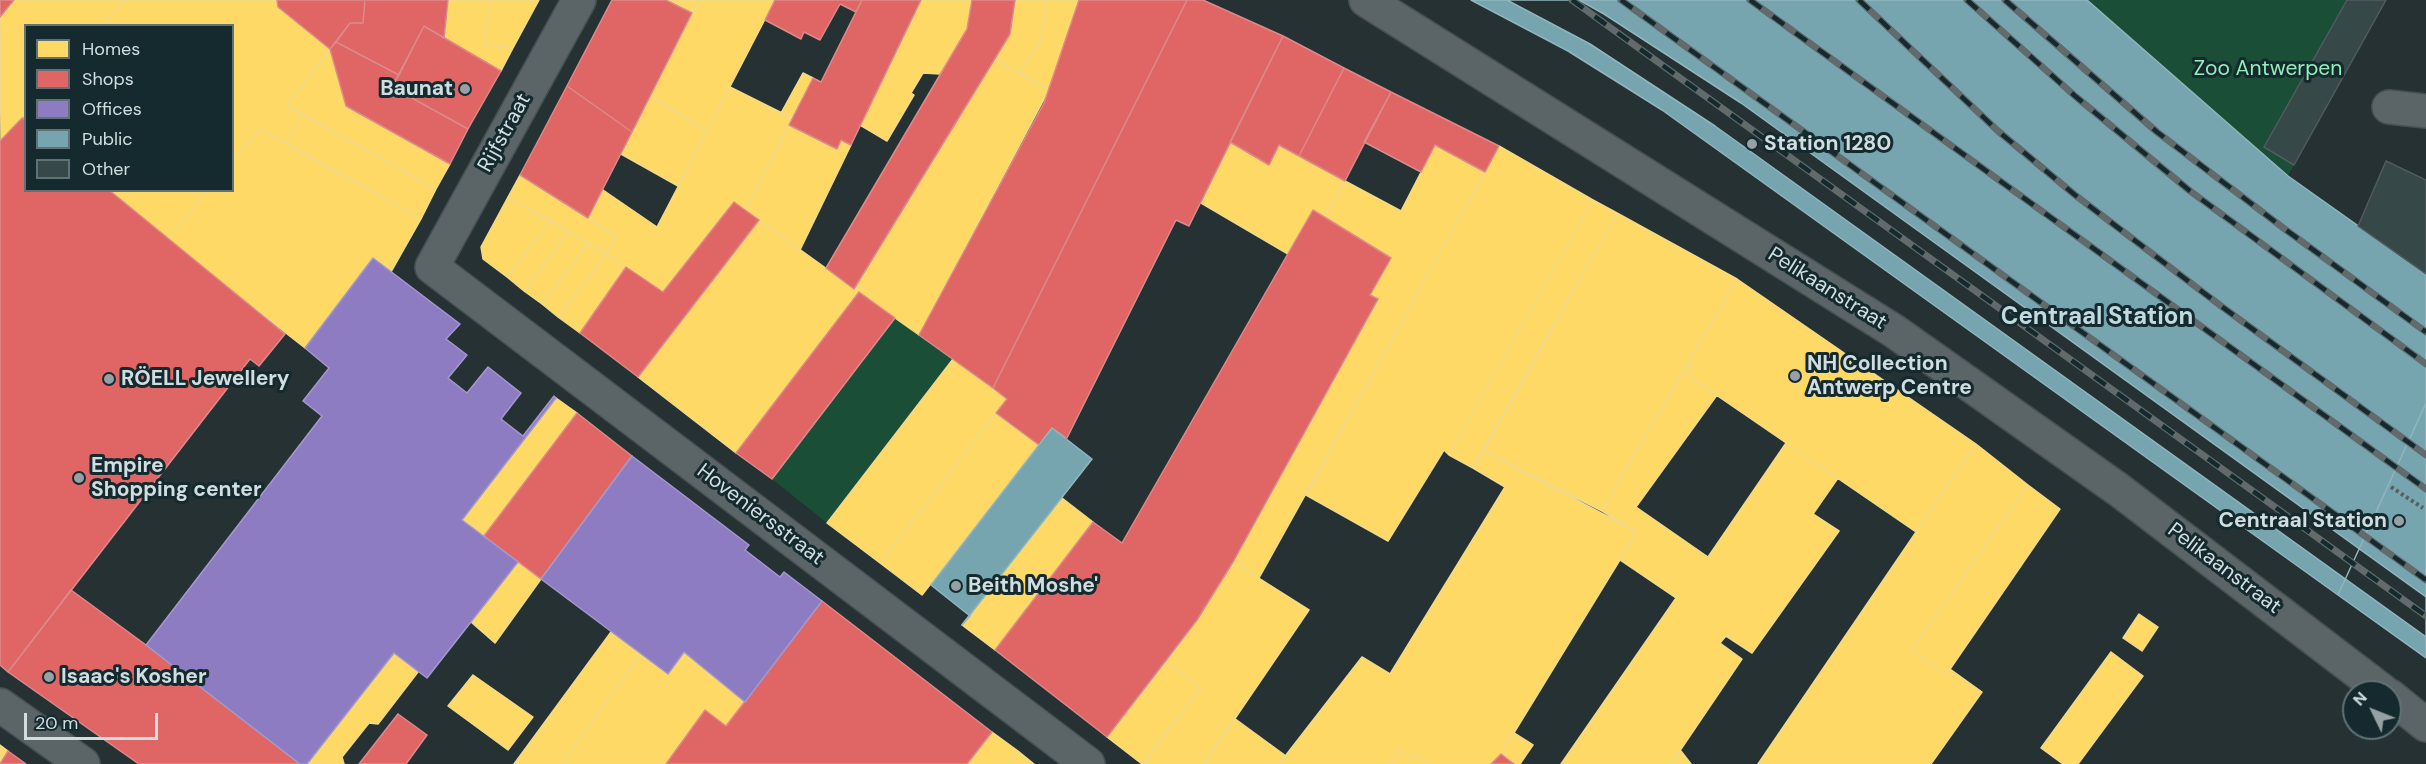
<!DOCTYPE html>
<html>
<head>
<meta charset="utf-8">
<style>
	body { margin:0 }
	#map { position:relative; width:2426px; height:764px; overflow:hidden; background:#253133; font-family:"DM Sans",sans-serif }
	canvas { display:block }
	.legend { position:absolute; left:24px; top:24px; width:210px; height:168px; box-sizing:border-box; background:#152a2e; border:2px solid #607276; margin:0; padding:8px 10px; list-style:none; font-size:18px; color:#d1dee1 }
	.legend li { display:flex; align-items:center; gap:12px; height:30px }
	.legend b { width:30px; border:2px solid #607276 }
	.north { position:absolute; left:2342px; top:680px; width:60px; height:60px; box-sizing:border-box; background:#152a2e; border:2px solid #607276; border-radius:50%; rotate:313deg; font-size:16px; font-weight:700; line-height:24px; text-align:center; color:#d1dee1 }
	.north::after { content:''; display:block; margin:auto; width:21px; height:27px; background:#95a1a4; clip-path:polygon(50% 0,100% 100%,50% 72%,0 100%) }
	.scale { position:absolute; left:24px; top:713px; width:134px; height:27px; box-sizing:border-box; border:3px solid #d1dee1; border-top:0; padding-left:8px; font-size:18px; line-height:21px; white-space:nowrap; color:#d1dee1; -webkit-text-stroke:4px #152a2e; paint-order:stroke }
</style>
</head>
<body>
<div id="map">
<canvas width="2426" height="764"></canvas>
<ul class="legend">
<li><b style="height:16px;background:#ffd966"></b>Homes</li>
<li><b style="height:16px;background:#e06666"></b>Shops</li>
<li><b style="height:16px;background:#8e7cc3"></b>Offices</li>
<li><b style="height:16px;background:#76a5af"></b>Public</li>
<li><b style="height:16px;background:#364848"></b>Other</li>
</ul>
<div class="north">N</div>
<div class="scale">20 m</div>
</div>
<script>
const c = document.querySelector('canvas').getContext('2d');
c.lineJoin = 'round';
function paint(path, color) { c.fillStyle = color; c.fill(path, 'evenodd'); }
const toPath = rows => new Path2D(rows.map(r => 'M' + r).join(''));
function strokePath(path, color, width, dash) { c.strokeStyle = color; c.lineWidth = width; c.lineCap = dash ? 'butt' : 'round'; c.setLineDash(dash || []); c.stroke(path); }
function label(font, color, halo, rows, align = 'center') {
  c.font = font + ' "DM Sans",sans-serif'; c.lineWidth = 6; c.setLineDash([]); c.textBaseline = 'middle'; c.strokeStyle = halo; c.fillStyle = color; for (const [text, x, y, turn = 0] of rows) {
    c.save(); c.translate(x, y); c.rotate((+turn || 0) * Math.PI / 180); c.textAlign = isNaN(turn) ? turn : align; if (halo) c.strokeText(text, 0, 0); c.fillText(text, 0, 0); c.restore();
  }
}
paint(toPath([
	[2087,0,2386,0,2288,176],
	[895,318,953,359,827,523,772,479]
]), '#1b4e36');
const homes = toPath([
	[14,0,125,0,103,26,26,26,26,114,1,142,0,17,14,0],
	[125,0,277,0,278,7,330,49,287,106,302,114,286,143,260,129,232,162,232,26,103,26,125,0],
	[448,0,490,0,485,44,513,48,501,71,444,38,448,0],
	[490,0,539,0,513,48,485,44,490,0],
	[666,0,699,0,692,13,666,0],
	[699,0,775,0,707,131,650,96,699,0],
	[921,0,972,0,967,29,940,74,923,73,911,93,914,95,887,141,860,125,921,0],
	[1015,0,1048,0,1040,42,1019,73,994,59,1010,34,1015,0],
	[1048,0,1079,0,1049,90,1019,73,1040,42,1048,0],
	[330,49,346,106,450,164,436,189,287,106,330,49],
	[994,59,1049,90,919,335,854,289,994,59],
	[803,73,813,78,792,118,781,113,803,73],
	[730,87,792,118,745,210,734,202,663,292,606,253,617,237,588,218,603,190,657,227,730,87],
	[650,96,707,131,678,186,621,154,650,96],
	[302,114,436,189,421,219,286,143,302,114],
	[789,125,837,149,841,140,851,145,800,250,745,210,789,125],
	[260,129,421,219,391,272,373,258,305,348,167,240,208,190,232,190,232,162,260,129],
	[1230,142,1269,165,1279,145,1345,181,1324,217,1313,210,1288,254,1201,203,1230,142],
	[1435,145,1485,172,1259,578,1233,562,1378,299,1370,295,1391,258,1324,217,1345,181,1401,211,1435,145],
	[1499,146,1593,200,1449,455,1444,450,1388,541,1306,495,1499,146],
	[520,175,617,237,606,253,508,197,520,175],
	[109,190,208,190,167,240,109,190],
	[508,197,551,221,507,277,483,259,481,247,508,197],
	[1593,200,1617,213,1473,468,1449,455,1593,200],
	[1617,213,1737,279,1602,511,1484,451,1617,213],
	[759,220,859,292,736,453,638,377,759,220],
	[551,221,569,232,524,291,507,277,551,221],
	[569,232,589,243,542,304,524,291,569,232],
	[589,243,607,254,558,317,542,304,589,243],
	[607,254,626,267,580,333,558,317,607,254],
	[1737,279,1976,444,1916,532,1687,375,1692,367,1688,363,1737,279],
	[953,359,1007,399,880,563,827,523,953,359],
	[1688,363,1692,367,1687,375,1717,395,1636,507,1708,557,1786,443,1838,478,1813,514,1839,531,1752,653,1726,636,1720,643,1742,659,1671,764,1561,764,1676,598,1620,560,1637,532,1602,511,1688,363],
	[556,398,577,413,484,536,462,520,556,398],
	[996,413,1039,445,922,595,880,563,996,413],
	[1976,444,2028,485,1912,650,1946,675,1950,669,1982,692,1931,764,1758,764,1976,444],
	[1484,451,1637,532,1501,754,1491,764,1430,764,1416,753,1411,759,1400,750,1389,764,1279,764,1362,657,1390,674,1505,487,1473,468,1484,451],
	[2028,485,2060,509,1946,675,1912,650,2028,485],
	[1062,498,1093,522,995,650,962,625,1062,498],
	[518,562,541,579,495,643,471,622,518,562],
	[1233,562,1309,610,1204,764,1143,764,1201,688,1166,662,1197,620,1233,562],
	[2139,614,2158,627,2142,651,2123,638,2139,614],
	[611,632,641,654,562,764,514,764,611,632],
	[684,652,745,702,726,726,705,710,666,764,562,764,641,654,668,674,684,652],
	[2111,652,2143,676,2078,764,2063,764,2041,748,2111,652],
	[394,653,418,672,378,724,369,723,342,757,344,764,307,764,394,653],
	[1166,662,1201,688,1142,764,1107,737,1166,662],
	[473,675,533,717,508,750,448,706,473,675],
	[1234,718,1286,756,1279,764,1204,764,1234,718],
	[992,732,1018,751,1008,764,967,764,992,732],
	[1514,733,1533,745,1520,764,1514,764,1501,754,1514,733],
	[0,745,8,751,0,762,0,745],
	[1400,750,1411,759,1416,753,1430,764,1389,764,1400,750],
	[1018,751,1034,764,1008,764,1018,751],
	[1681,751,1691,764,1671,764,1681,751]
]);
paint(homes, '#ffd966');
strokePath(homes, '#f1da8b', 1.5);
const shops = toPath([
	[0,0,14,0,0,17,0,0],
	[277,0,365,0,363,23,350,23,330,49,278,7,277,0],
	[365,0,448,0,444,38,424,26,399,75,336,42,350,23,363,23,365,0],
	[612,0,666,0,692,13,632,132,567,86,612,0],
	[775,0,862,0,856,12,840,4,820,40,804,32,801,39,765,20,775,0],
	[862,0,921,0,851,145,841,140,837,149,789,125,813,78,821,82,862,0],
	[972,0,1015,0,1010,34,854,289,826,268,967,29,972,0],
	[1079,0,1187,0,993,388,919,335,1044,103,1079,0],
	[1187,0,1203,0,1283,36,1189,226,1176,220,1067,438,1052,428,1039,445,996,413,1007,399,993,388,1187,0],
	[424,26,501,71,468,129,392,87,424,26],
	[1283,36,1344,68,1299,156,1279,145,1269,165,1230,142,1283,36],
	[336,42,399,75,392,87,468,129,450,164,346,106,330,49,336,42],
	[1344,68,1391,92,1345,181,1299,156,1344,68],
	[567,86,632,132,588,218,520,175,567,86],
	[1391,92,1499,146,1485,172,1435,145,1421,172,1364,142,1391,92],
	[22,118,26,120,26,190,109,190,285,334,259,366,250,359,8,672,0,665,0,141,22,118],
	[734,202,759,220,638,377,580,333,626,267,663,292,734,202],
	[1313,210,1391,258,1370,295,1378,299,1233,562,1197,620,1107,737,995,650,1093,522,1122,543,1313,210],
	[859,292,895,318,772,479,736,453,859,292],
	[577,413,632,456,541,579,484,536,577,413],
	[71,590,146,645,300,764,139,764,8,672,71,590],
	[822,601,992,732,967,764,666,764,705,710,726,726,822,601],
	[398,714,427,735,406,764,359,764,398,714],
	[8,751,26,764,0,764,8,751],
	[1501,754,1514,764,1491,764,1501,754]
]);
paint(shops, '#e06666');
strokePath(shops, '#dc8a8b', 1.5);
const offices = toPath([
	[373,258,460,324,446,339,467,355,448,378,467,393,488,367,521,393,501,419,523,436,554,396,556,398,462,520,518,562,427,678,394,653,307,764,300,764,146,645,322,416,303,401,329,368,305,348,373,258],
	[632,456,749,545,745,550,780,577,784,572,822,601,745,702,684,652,668,674,541,579,632,456]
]);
paint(offices, '#8e7cc3');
strokePath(offices, '#a299cc', 1.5);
const public = toPath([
	[1471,0,2087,0,2288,176,2426,274,2426,403,2338,595,1662,110,1568,51,1471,0],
	[1507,0,1579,0,1604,14,1741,103,2426,597,2426,637,1715,126,1590,44,1507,0],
	[2426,403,2426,658,2338,595,2426,403],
	[1052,428,1092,459,962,625,970,616,931,585,1052,428]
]);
paint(public, '#76a5af');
strokePath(public, '#91b6be', 1.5);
const building = toPath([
	[2347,0,2386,0,2294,165,2264,147,2347,0],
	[2386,161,2426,180,2426,274,2358,226,2386,161]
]);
paint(building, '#364848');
strokePath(building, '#525b5c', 1.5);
const pedestrian = toPath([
	[579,0,432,267,1088,764],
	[2389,107,2426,111]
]);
const minor = toPath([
	[1366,0,1894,331,2119,490,2384,692],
	[2390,696,2426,725],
	[0,705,83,764]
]);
strokePath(pedestrian, '#454f51', 36);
strokePath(minor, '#454f51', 36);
strokePath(toPath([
	[2391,487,2423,508]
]), '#566061', 4, [3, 3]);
strokePath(pedestrian, '#5b6466', 33);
strokePath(minor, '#5b6466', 33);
const rail = toPath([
	[1572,0,2426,616],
	[1621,0,2426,580],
	[1750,0,2426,489],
	[1859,0,1998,131,2075,195,2221,306,2426,455],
	[1967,0,2075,96,2190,191,2426,364],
	[2005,0,2157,132,2286,230,2426,332]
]);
strokePath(rail, '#626a6b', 7);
strokePath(rail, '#152a2e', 4.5, [14]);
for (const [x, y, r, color] of [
	[465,89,6,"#95a1a4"],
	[1752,144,6,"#95a1a4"],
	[1795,376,6,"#95a1a4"],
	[109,379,6,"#95a1a4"],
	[79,478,6,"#95a1a4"],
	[2399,521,6,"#95a1a4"],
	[956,586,6,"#95a1a4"],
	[49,677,6,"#95a1a4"]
]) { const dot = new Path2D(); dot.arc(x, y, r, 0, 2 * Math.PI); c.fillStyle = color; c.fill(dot); strokePath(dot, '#152a2e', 2); }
label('21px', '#93eeba', '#152a2e', [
	["Zoo Antwerpen",2268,69]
]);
label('bold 21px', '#d1dee1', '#152a2e', [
	["Baunat",453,89,"right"],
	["Station 1280",1764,144],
	["NH Collection",1807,364],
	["Antwerp Centre",1807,388],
	["RÖELL Jewellery",121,379],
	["Empire",91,466],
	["Shopping center",91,490],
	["Centraal Station",2387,521,"right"],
	["Beith Moshe'",968,586],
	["Isaac's Kosher",61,677]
], 'left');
label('21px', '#d1dee1', '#152a2e', [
	["Rijfstraat",505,133,-61],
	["Pelikaanstraat",1827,289,32],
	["Hoveniersstraat",760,515,37],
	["Pelikaanstraat",2224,569,37]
]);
label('bold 24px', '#c0dadf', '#152a2e', [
	["Centraal Station",2097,318]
]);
</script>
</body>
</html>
